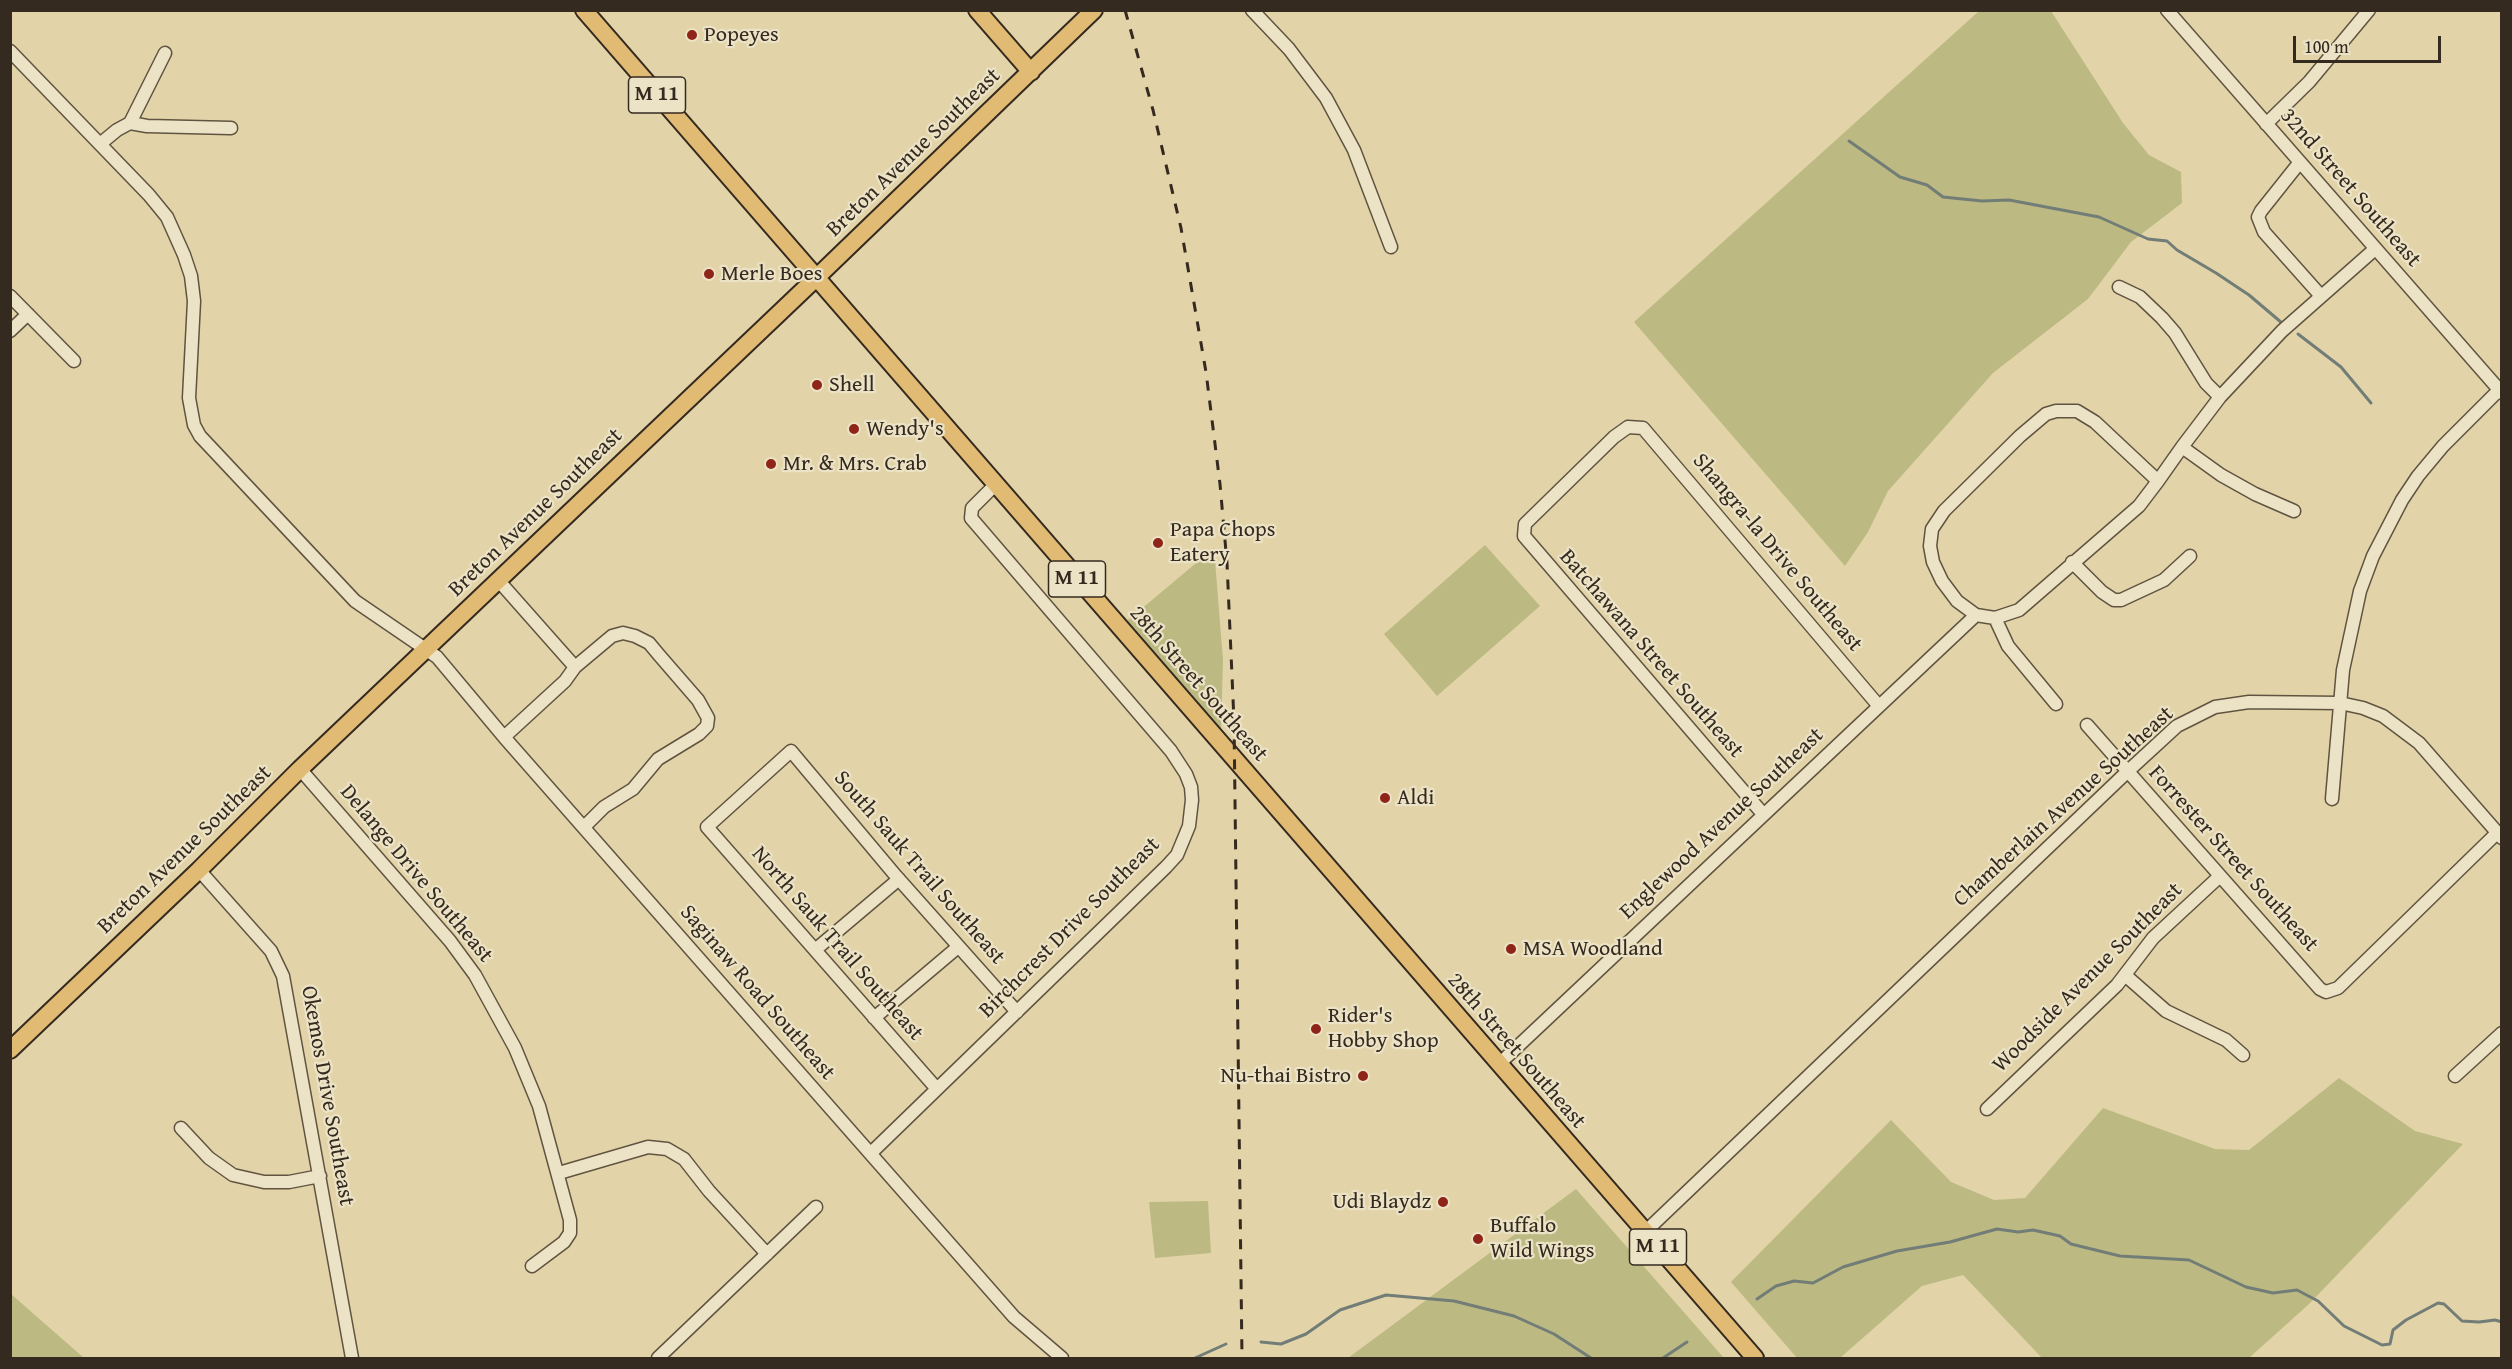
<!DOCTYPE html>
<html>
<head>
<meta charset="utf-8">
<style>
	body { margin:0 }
	#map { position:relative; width:2512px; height:1369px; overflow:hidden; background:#e2d4a8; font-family:"Gentium Book Plus",serif }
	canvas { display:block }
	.frame { position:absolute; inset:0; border:12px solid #352a1f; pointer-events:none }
	.scale { position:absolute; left:2293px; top:36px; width:148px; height:27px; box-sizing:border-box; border:3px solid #352a1f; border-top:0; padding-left:8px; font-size:18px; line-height:21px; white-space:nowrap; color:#352a1f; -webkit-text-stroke:4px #ece3c6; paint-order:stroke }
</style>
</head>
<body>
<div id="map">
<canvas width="2512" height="1369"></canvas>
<div class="frame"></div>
<div class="scale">100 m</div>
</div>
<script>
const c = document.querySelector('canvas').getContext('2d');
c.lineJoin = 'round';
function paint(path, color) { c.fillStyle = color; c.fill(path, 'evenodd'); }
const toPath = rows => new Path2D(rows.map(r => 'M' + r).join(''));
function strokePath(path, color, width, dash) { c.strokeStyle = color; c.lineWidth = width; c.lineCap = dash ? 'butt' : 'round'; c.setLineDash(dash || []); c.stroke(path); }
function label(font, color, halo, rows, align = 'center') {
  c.font = font + ' "Gentium Book Plus",serif'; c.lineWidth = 4.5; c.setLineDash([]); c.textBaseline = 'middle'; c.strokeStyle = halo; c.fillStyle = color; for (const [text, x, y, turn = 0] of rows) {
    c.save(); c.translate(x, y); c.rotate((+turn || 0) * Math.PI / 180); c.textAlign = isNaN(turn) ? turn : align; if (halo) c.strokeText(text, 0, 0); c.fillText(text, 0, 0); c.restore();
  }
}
paint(toPath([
	[1979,11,2051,11,2123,123,2149,155,2181,172,2182,203,2131,242,2088,299,1993,373,1888,491,1868,532,1845,566,1634,322],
	[1485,545,1540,606,1437,696,1384,634],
	[1214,548,1223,660,1221,730,1127,621],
	[2339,1078,2415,1131,2463,1144,2309,1304,2249,1358,2042,1358,1963,1275,1922,1286,1840,1358,1797,1358,1731,1282,1891,1120,1951,1182,1994,1200,2025,1198,2103,1108,2215,1149,2249,1150],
	[1576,1189,1724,1358,1348,1358],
	[1208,1201,1211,1253,1155,1258,1149,1202],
	[10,1294,11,1294,84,1358,11,1358]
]), '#bcba82');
strokePath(toPath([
	[1849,141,1900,177,1927,185,1943,197,1982,201,2009,200,2099,217,2148,239,2167,241,2177,250,2216,273,2249,295,2282,323],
	[2298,334,2341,367,2371,403],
	[1757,1299,1776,1286,1794,1281,1813,1283,1843,1267,1897,1251,1950,1242,1997,1229,2018,1232,2033,1230,2060,1236,2071,1244,2120,1256,2189,1260,2246,1287,2273,1293,2297,1290,2318,1301,2344,1326,2382,1345,2390,1344,2393,1330,2406,1320,2438,1303,2444,1304,2462,1321,2479,1322,2495,1320,2502,1322],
	[1261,1342,1281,1344,1306,1334,1340,1310,1386,1295,1454,1301,1514,1316,1554,1334,1591,1358],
	[1195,1358,1226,1344],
	[1663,1358,1687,1342]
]), '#727d78', 3);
const minor = toPath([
	[1252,10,1289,49,1326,98,1354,150,1391,247],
	[2167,10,2502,393],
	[10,51,149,195,167,217,184,255,191,276,194,301,189,398,194,425,200,436,355,601,437,657,504,737,1014,1317,1062,1358],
	[130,123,165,53],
	[2266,124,2309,82,2369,10],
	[100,144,117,130,130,123,147,126,231,128],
	[2300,162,2261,211,2258,217,2264,232,2321,296],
	[2119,287,2140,297,2162,318,2175,333,2206,383,2220,397],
	[10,296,74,361],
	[10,331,28,314],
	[2182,447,2221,475,2255,494,2294,511],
	[2158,481,2095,422,2077,411,2056,411,2046,414,2020,436,1944,511,1932,529,1930,546,1933,562,1942,581,1957,601,1976,615,1995,618,2019,610,2139,506,2158,481,2182,447,2220,397,2282,331,2375,249],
	[2072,562,2102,592,2114,600,2121,600,2164,580,2190,556],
	[498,580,575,667],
	[1995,618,2008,646,2056,704],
	[2087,725,2320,989,2326,992,2338,988,2497,833],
	[504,737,565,681,575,667,612,636,623,633,635,636,649,643,659,655,698,700,708,718,707,726,699,734,658,759,633,789,604,807,584,827],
	[300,769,450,941,475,975,515,1048,539,1106,570,1220,570,1233,564,1242,532,1266],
	[2332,799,2343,670,2360,591,2373,556,2402,500,2418,476,2443,446,2499,390],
	[1763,814,1524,536,1525,524,1614,437,1628,427,1643,428,1878,705],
	[199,870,271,951,283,976,352,1358],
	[815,950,899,879],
	[2125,975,2166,1011,2226,1040,2243,1055],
	[874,1018,958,947],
	[1498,1065,1976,615],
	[2455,1076,2502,1033],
	[937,1089,707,827,791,751,896,876,1017,1012],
	[1987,1109,2117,985,2153,938,2220,876],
	[181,1128,209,1158,233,1175,264,1182,289,1182,320,1176],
	[871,1153,1166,867,1177,855,1189,826,1192,800,1191,787,1186,774,1171,751,971,518,972,508,995,485],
	[559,1173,648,1147,667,1149,684,1159,709,1191,767,1254],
	[1645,1232,2127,772,2177,726,2215,707,2249,702,2340,703,2363,708,2383,716,2419,743,2502,838],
	[658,1358,816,1207]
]);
const major = toPath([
	[584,10,1755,1358],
	[977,10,1031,72],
	[10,1050,199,870,300,769,815,279,1094,10]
]);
strokePath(minor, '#605441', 15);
strokePath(major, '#352a1f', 20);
strokePath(minor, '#ece3c6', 12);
strokePath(major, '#e1ba74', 16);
strokePath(toPath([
	[1125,10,1153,110,1181,228,1206,372,1220,484,1227,563,1234,721,1242,1358]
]), '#352a1f', 3, [10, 10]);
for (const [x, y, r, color] of [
	[692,35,6,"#8f2418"],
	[709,274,6,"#8f2418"],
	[817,385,6,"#8f2418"],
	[854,429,6,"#8f2418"],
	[771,464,6,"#8f2418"],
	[1158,543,6,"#8f2418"],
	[1385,798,6,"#8f2418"],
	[1511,949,6,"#8f2418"],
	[1316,1029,6,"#8f2418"],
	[1363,1076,6,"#8f2418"],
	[1443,1202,6,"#8f2418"],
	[1478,1239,6,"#8f2418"]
]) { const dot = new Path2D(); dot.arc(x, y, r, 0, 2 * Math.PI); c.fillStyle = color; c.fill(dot); strokePath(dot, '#ece3c6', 2); }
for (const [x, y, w] of [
	[657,95,57],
	[1077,579,57],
	[1658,1247,57]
]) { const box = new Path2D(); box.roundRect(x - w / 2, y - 18, w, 36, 4.5); c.fillStyle = '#ece3c6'; c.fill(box); strokePath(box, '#352a1f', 1.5); }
label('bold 21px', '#352a1f', null, [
	["M 11",657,95],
	["M 11",1077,579],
	["M 11",1658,1247]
]);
label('22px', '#352a1f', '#ece3c6', [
	["Popeyes",704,35],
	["Merle Boes",721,274],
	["Shell",829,385],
	["Wendy's",866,429],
	["Mr. & Mrs. Crab",783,464],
	["Papa Chops",1170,530],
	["Eatery",1170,555],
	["Aldi",1397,798],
	["MSA Woodland",1523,949],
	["Rider's",1328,1016],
	["Hobby Shop",1328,1041],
	["Nu-thai Bistro",1351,1076,"right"],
	["Udi Blaydz",1431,1202,"right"],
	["Buffalo",1490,1226],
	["Wild Wings",1490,1251]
], 'left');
label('22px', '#352a1f', '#ece3c6', [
	["Breton Avenue Southeast",914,153,-44],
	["32nd Street Southeast",2350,188,49],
	["Breton Avenue Southeast",536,513,-44],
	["Shangra-la Drive Southeast",1777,553,50],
	["Batchawana Street Southeast",1651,654,49],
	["28th Street Southeast",1198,684,49],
	["Chamberlain Avenue Southeast",2064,807,-42],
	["Englewood Avenue Southeast",1722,824,-43],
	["Breton Avenue Southeast",185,850,-44],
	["Forrester Street Southeast",2233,859,48],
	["South Sauk Trail Southeast",919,868,49],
	["Delange Drive Southeast",416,874,50],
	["Birchcrest Drive Southeast",1070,928,-45],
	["North Sauk Trail Southeast",837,944,49],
	["Woodside Avenue Southeast",2088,978,-45],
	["Saginaw Road Southeast",757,993,49],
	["28th Street Southeast",1516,1051,49],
	["Okemos Drive Southeast",327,1096,80]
]);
</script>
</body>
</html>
